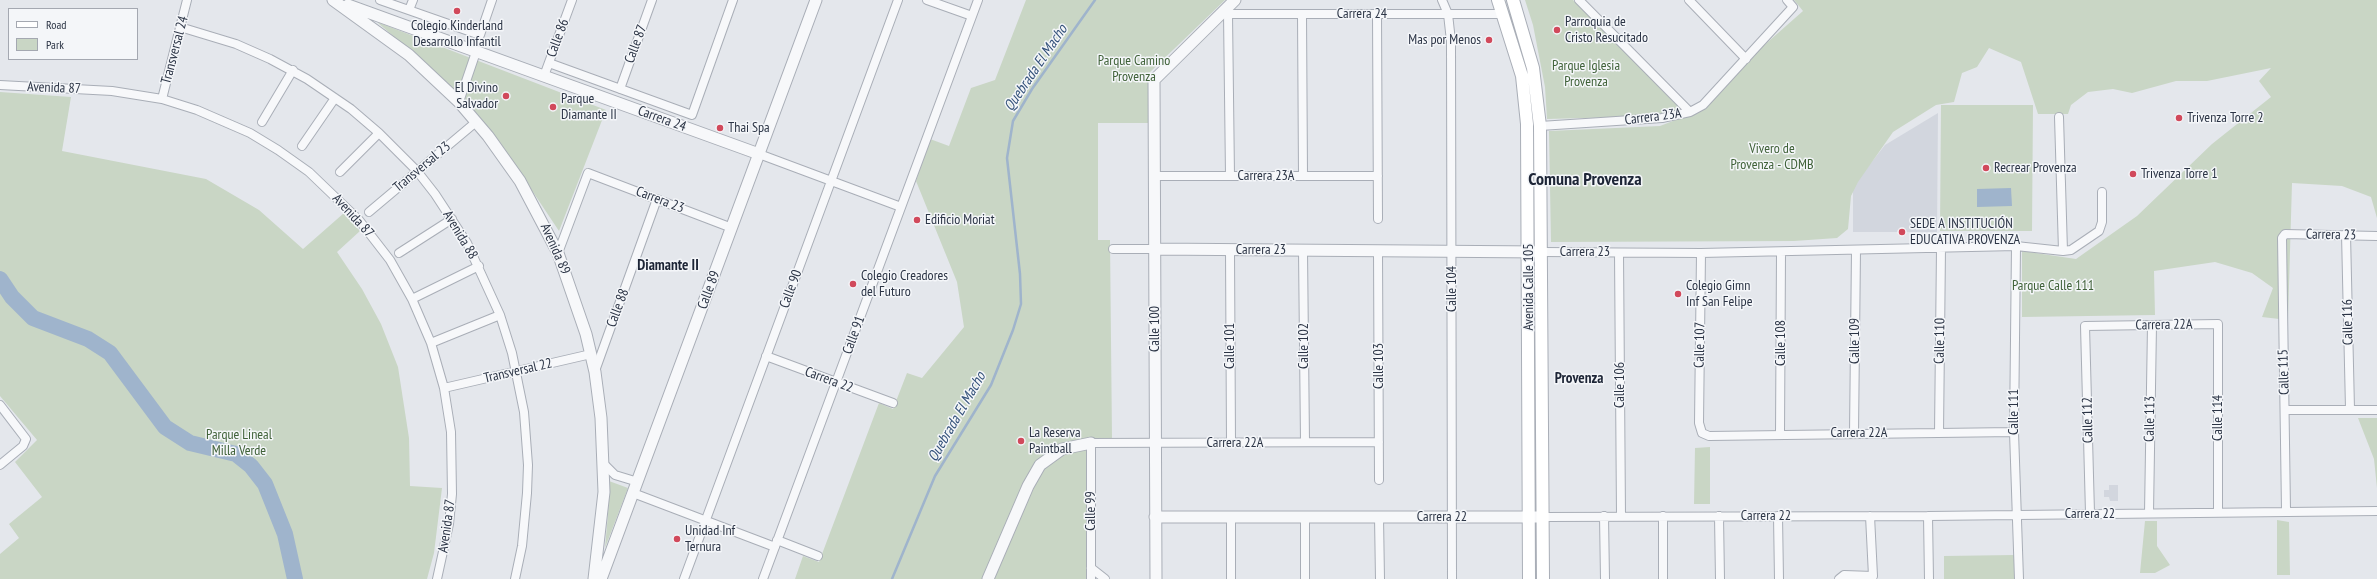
<!DOCTYPE html>
<html>
<head>
<meta charset="utf-8">
<style>
	body { margin:0 }
	#map { position:relative; width:2377px; height:579px; overflow:hidden; background:#e4e7ec; font-family:"PT Sans Narrow",sans-serif }
	canvas { display:block }
	.legend { position:absolute; left:8px; top:8px; width:130px; height:52px; box-sizing:border-box; background:#f4f6f9; border:1px solid #a4a8b1; margin:0; padding:5px 7px; list-style:none; font-size:12px; color:#2b3445 }
	.legend li { display:flex; align-items:center; gap:8px; height:20px }
	.legend b { width:20px; border:1px solid #a4a8b1 }
</style>
</head>
<body>
<div id="map">
<canvas width="2377" height="579"></canvas>
<ul class="legend">
<li><b style="height:5px;background:#fff"></b>Road</li>
<li><b style="height:11px;background:#c9d6c5"></b>Park</li>
</ul>
</div>
<script>
const c = document.querySelector('canvas').getContext('2d');
c.lineJoin = 'round';
function paint(path, color) { c.fillStyle = color; c.fill(path, 'evenodd'); }
const toPath = rows => new Path2D(rows.map(r => 'M' + r).join(''));
function strokePath(path, color, width, dash) { c.strokeStyle = color; c.lineWidth = width; c.lineCap = dash ? 'butt' : 'round'; c.setLineDash(dash || []); c.stroke(path); }
function label(font, color, halo, rows, align = 'center') {
  c.font = font + ' "PT Sans Narrow",sans-serif'; c.lineWidth = 3; c.setLineDash([]); c.textBaseline = 'middle'; c.strokeStyle = halo; c.fillStyle = color; for (const [text, x, y, turn = 0] of rows) {
    c.save(); c.translate(x, y); c.rotate((+turn || 0) * Math.PI / 180); c.textAlign = isNaN(turn) ? turn : align; if (halo) c.strokeText(text, 0, 0); c.fillText(text, 0, 0); c.restore();
  }
}
paint(toPath([
	[1938,113,1937,232,1853,232,1853,186,1885,145],
	[2109,485,2118,485,2118,501,2110,501,2109,497,2104,497,2104,490,2109,490]
]), '#d2d6de');
paint(toPath([
	[1026,0,1225,0,1148,74,1148,123,1098,123,1098,240,1110,240,1112,439,1086,439,1086,579,795,579,803,556,819,562,879,403,893,409,907,373,922,378,964,327,957,282,916,181,930,139,949,146,971,88,995,80],
	[1525,0,1573,0,1684,111,1660,116,1547,119,1545,87,1533,25],
	[1794,0,2377,0,2377,218,2371,197,2342,186,2292,183,2288,320,2262,317,2273,288,2252,273,2215,262,2154,271,2155,315,2022,317,2022,251,2076,259,2137,216,2212,144,2271,97,2259,81,2271,68,2207,81,2176,81,2132,93,2113,89,2088,92,2071,105,2068,114,2038,114,2021,62,1989,48,1977,67,1962,73,1954,102,1936,105,1893,132,1858,182,1851,196,1848,229,1837,238,1794,241,1551,242,1549,131,1660,126,1701,110,1753,55,1803,11],
	[377,22,606,110,559,231,499,141,473,110,446,82],
	[0,92,71,97,62,151,206,179,259,210,303,249,344,213,360,231,337,252,362,289,381,324,398,367,409,438,410,486,442,488,434,553,427,579,0,579,0,554,19,538,9,524,42,497,15,462,37,440,0,396],
	[1941,105,2033,105,2032,231,1940,231],
	[2358,418,2377,418,2377,488,2374,459],
	[1710,447,1710,504,1694,504,1695,448],
	[609,481,628,488,605,548,608,514],
	[2277,520,2289,522,2290,575,2277,575],
	[2145,521,2157,521,2157,546,2170,565,2155,573,2140,573],
	[2014,555,2015,579,1944,579,1944,556]
]), '#c9d6c5');
paint(toPath([
	[2011,188,2012,206,1977,207,1977,189]
]), '#9fb4cc');
strokePath(toPath([
	[892,579,935,476,991,385,1013,330,1021,304,1020,274,1007,158,1013,121,1032,89,1095,0]
]), '#9fb4cc', 2.5);
strokePath(toPath([
	[0,279,12,297,33,318,88,339,110,353,165,427,190,443,236,454,251,466,265,484,285,534,295,579]
]), '#9fb4cc', 16);
const minor = toPath([
	[380,0,480,35,492,0],
	[927,0,972,16],
	[1442,0,1448,14,1451,41,1452,579],
	[1579,0,1690,112],
	[1689,0,1746,59],
	[409,10,413,0],
	[1221,14,1503,14],
	[1228,14,1230,176],
	[1302,14,1303,176],
	[1377,14,1378,219],
	[180,27,236,44,270,59,307,79,351,109,379,133,417,171,435,194,467,243,500,315,512,353,524,412,528,465,527,493,522,546,515,579],
	[549,63,692,115,733,0],
	[544,76,572,0],
	[0,85,112,91,162,99,197,110,250,133,278,150,309,172,359,220,390,260,412,299,431,343,444,388,451,432,452,494,449,524,437,579],
	[620,89,652,0],
	[162,99,187,0],
	[459,102,476,52],
	[2059,117,2063,251],
	[262,122,293,70],
	[1540,126,1662,118,1690,112,1703,105,1793,7,1787,0],
	[302,146,335,98],
	[759,154,901,207],
	[340,172,379,133],
	[1154,176,1378,176],
	[369,212,476,122],
	[2346,234,2350,409],
	[2016,246,2014,432,2019,579],
	[1113,249,1154,249],
	[1230,250,1231,443],
	[1303,250,1305,442],
	[1378,251,1379,480],
	[1542,252,1701,253,2016,246,2063,251,2071,250,2099,231,2102,222,2102,192],
	[399,253,452,219],
	[558,253,588,173,732,228],
	[1619,253,1621,516],
	[1701,253,1699,423,1702,433,1709,436,2014,432],
	[412,299,479,266],
	[431,343,500,315],
	[766,356,893,403],
	[595,371,657,199],
	[444,388,591,354],
	[0,405,26,439,23,446,0,465],
	[2285,410,2377,410],
	[1854,433,1856,250],
	[1939,433,1941,248],
	[1780,434,1781,252],
	[604,464,615,475,638,482],
	[633,493,775,547],
	[2286,510,2282,238,2285,234,2377,236],
	[2090,513,2085,326,2152,325,2218,324,2218,512],
	[2149,513,2152,325],
	[1604,516,1605,579],
	[1719,516,1720,579],
	[1778,516,1779,579],
	[1928,516,1929,579],
	[1231,517,1231,579],
	[1379,517,1380,579],
	[1543,517,1928,516,2377,511],
	[777,540,818,556],
	[1091,568,1105,579],
	[684,579,898,0],
	[763,579,978,0],
	[1091,579,1091,443,1379,442],
	[1305,579,1305,517],
	[1663,579,1663,516],
	[1839,579,1844,575,1873,576,1870,516]
]);
const tertiary = toPath([
	[333,0,409,55,459,102,488,136,520,181,558,253,586,334,595,372,601,418,604,492,594,579],
	[348,5,759,154],
	[1154,249,1542,252],
	[1155,517,1543,517],
	[601,579,816,0],
	[988,579,1028,486,1040,465,1062,449,1091,443],
	[1156,579,1154,80,1235,0]
]);
const secondary = toPath([
	[1498,0,1522,76,1527,124,1529,579],
	[1513,0,1533,68,1540,126,1543,579]
]);
strokePath(minor, '#a9aeb7', 10);
strokePath(tertiary, '#a9aeb7', 13);
strokePath(secondary, '#a9aeb7', 14);
strokePath(minor, '#f7f8fa', 8);
strokePath(tertiary, '#f7f8fa', 11);
strokePath(secondary, '#fff', 12);
for (const [x, y, r, color] of [
	[457,11,4,"#d1495b"],
	[1557,30,4,"#d1495b"],
	[1489,40,4,"#d1495b"],
	[506,96,4,"#d1495b"],
	[553,107,4,"#d1495b"],
	[2179,118,4,"#d1495b"],
	[720,128,4,"#d1495b"],
	[1986,168,4,"#d1495b"],
	[2133,174,4,"#d1495b"],
	[917,220,4,"#d1495b"],
	[1902,232,4,"#d1495b"],
	[853,284,4,"#d1495b"],
	[1678,294,4,"#d1495b"],
	[1021,441,4,"#d1495b"],
	[677,539,4,"#d1495b"]
]) { const dot = new Path2D(); dot.arc(x, y, r, 0, 2 * Math.PI); c.fillStyle = color; c.fill(dot); strokePath(dot, '#f4f6f9', 1.5); }
label('14px', '#2b3445', '#f4f6f9', [
	["Carrera 24",1362,14],
	["Calle 86",558,38,-70],
	["Calle 87",636,44,-70],
	["Transversal 24",175,50,-75],
	["Avenida 87",54,88,2],
	["Carrera 23A",1653,117,-7],
	["Carrera 24",662,119,20],
	["Transversal 23",422,167,-40],
	["Carrera 23A",1266,176],
	["Carrera 23",660,200,21],
	["Avenida 87",353,216,47],
	["Avenida 88",460,235,59],
	["Carrera 23",2331,235,1],
	["Avenida 89",555,249,66],
	["Carrera 23",1261,250],
	["Carrera 23",1585,252],
	["Avenida Calle 105",1529,287,-90],
	["Calle 90",791,289,-70],
	["Calle 104",1452,289,-90],
	["Calle 89",709,290,-70],
	["Calle 88",618,308,-70],
	["Calle 116",2348,322,-91],
	["Carrera 22A",2164,325,-1],
	["Calle 100",1155,329,-90],
	["Calle 91",854,335,-70],
	["Calle 109",1855,341,-90],
	["Calle 110",1940,341,-89],
	["Calle 108",1781,343,-90],
	["Calle 107",1700,345,-89],
	["Calle 101",1230,346,-90],
	["Calle 102",1304,346,-90],
	["Calle 103",1379,366,-90],
	["Transversal 22",518,371,-13],
	["Calle 115",2284,372,-92],
	["Carrera 22",829,380,20],
	["Calle 106",1620,385,-90],
	["Calle 111",2014,412,-90],
	["Calle 114",2218,418,-90],
	["Calle 113",2150,419,-89],
	["Calle 112",2088,420,-91],
	["Carrera 22A",1859,433],
	["Carrera 22A",1235,443],
	["Calle 99",1091,511,-90],
	["Carrera 22",2090,514],
	["Carrera 22",1766,516],
	["Carrera 22",1442,517],
	["Avenida 87",447,526,-82]
]);
label('14px', '#2b3445', '#f4f6f9', [
	["Parroquia de",1565,22],
	["Cristo Resucitado",1565,38],
	["Colegio Kinderland",457,26,"center"],
	["Desarrollo Infantil",457,42,"center"],
	["Mas por Menos",1481,40,"right"],
	["El Divino",498,88,"right"],
	["Salvador",498,104,"right"],
	["Parque",561,99],
	["Diamante II",561,115],
	["Trivenza Torre 2",2187,118],
	["Thai Spa",728,128],
	["Recrear Provenza",1994,168],
	["Trivenza Torre 1",2141,174],
	["Edificio Moriat",925,220],
	["SEDE A INSTITUCIÓN",1910,224],
	["EDUCATIVA PROVENZA",1910,240],
	["Colegio Creadores",861,276],
	["del Futuro",861,292],
	["Colegio Gimn",1686,286],
	["Inf San Felipe",1686,302],
	["La Reserva",1029,433],
	["Paintball",1029,449],
	["Unidad Inf",685,531],
	["Ternura",685,547]
], 'left');
label('14px', '#3f6138', '#f4f6f9', [
	["Parque Camino",1134,61],
	["Provenza",1134,77],
	["Parque Iglesia",1586,66],
	["Provenza",1586,82],
	["Vivero de",1772,149],
	["Provenza - CDMB",1772,165],
	["Parque Calle 111",2053,286],
	["Parque Lineal",239,435],
	["Milla Verde",239,451]
]);
label('italic 15px', '#34527a', '#f4f6f9', [
	["Quebrada El Macho",1036,68,-56],
	["Quebrada El Macho",957,417,-60]
]);
label('bold 15px', '#1d2536', '#f4f6f9', [
	["Diamante II",668,266],
	["Provenza",1579,379]
]);
label('bold 18px', '#1d2536', '#f4f6f9', [
	["Comuna Provenza",1585,180]
]);
</script>
</body>
</html>
